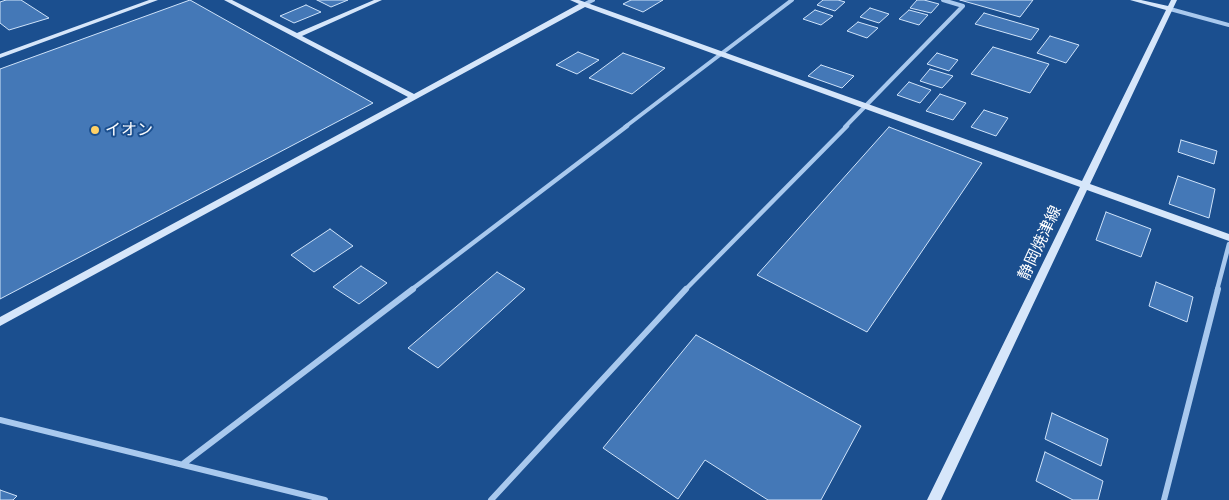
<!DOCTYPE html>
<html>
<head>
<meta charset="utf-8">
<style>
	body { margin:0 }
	canvas { display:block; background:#1b4f8f }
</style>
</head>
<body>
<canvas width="1229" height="500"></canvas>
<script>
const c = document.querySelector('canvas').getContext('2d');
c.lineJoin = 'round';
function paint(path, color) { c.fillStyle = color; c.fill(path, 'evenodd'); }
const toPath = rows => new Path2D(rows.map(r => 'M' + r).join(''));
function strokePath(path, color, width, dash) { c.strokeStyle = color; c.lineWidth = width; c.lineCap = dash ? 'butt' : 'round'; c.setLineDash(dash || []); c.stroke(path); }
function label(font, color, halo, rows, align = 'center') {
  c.font = font + ' Raleway,"Noto Sans JP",sans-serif'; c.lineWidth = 4; c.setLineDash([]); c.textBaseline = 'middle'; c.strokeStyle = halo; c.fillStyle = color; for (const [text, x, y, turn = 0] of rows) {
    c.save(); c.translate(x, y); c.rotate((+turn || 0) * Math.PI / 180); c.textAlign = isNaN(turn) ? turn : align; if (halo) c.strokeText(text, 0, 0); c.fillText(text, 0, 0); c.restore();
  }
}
const building = toPath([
	[6,0,21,0,49,18,9,30,0,23,0,2,6,0],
	[190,0,373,103,0,299,0,69,190,0],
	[317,0,348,0,331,7,317,0],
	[631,0,663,0,643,12,623,4,631,0],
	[823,0,838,0,845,2,835,11,817,5,823,0],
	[917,0,924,0,939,4,931,13,910,8,917,0],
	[960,0,1033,0,1020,17,960,0],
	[306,5,321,12,294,23,280,16,306,5],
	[870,8,889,14,879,23,860,17,870,8],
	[815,10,833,16,821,25,803,19,815,10],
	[909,10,928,15,919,25,899,19,909,10],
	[984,13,1039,29,1031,40,975,24,984,13],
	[858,22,878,28,867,38,847,31,858,22],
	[1050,36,1079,45,1066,63,1037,53,1050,36],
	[993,47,1049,64,1030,93,971,74,993,47],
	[578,52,599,60,577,74,556,65,578,52],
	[623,53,665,68,632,94,589,78,623,53],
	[937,53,958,60,949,71,927,64,937,53],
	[821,65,854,76,842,88,808,76,821,65],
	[930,69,953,76,942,88,920,81,930,69],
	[909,82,931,90,920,103,897,95,909,82],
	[940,94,966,103,953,120,926,111,940,94],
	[984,110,1008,118,996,136,971,127,984,110],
	[889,127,982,163,867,332,757,275,889,127],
	[1181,140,1217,151,1214,164,1178,152,1181,140],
	[1178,176,1215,189,1209,218,1169,204,1178,176],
	[1106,212,1151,229,1141,257,1096,240,1106,212],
	[330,229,353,246,314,272,291,255,330,229],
	[361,266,387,283,359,304,333,287,361,266],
	[497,272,525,289,438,368,408,348,497,272],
	[1156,282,1193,297,1187,322,1149,306,1156,282],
	[696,335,861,426,821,500,768,500,705,460,678,499,603,448,696,335],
	[1052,413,1108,439,1101,466,1045,439,1052,413],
	[1045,452,1103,481,1098,500,1073,500,1036,481,1045,452],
	[0,490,17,496,13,500,0,500,0,490]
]);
paint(building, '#4478b7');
strokePath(building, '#cfe3fa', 1);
strokePath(toPath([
	[585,4,593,0],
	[1170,9,1229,25],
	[625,127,792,0],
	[845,127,963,6,943,0]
]), '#a9c9ee', 4);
strokePath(toPath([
	[411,290,627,126],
	[685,290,847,126],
	[1217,290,1229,244]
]), '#a9c9ee', 4.5);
strokePath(toPath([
	[0,420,325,500],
	[183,464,413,289],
	[491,500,686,289],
	[1164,500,1218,289]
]), '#a9c9ee', 6);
paint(toPath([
	[149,0,158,0,0,58,0,54,149,0],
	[224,0,232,0,297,33,374,0,382,0,302,36,414,94,579,4,570,0,579,0,1082,181,1166,10,1130,0,1141,0,1168,6,1171,0,1177,0,1090,184,1229,234,1229,241,1087,190,941,500,927,500,1080,187,585,7,0,326,0,317,408,97,224,0]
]), '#d6e6fa');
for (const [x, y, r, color] of [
	[95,130,5,"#ffd166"]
]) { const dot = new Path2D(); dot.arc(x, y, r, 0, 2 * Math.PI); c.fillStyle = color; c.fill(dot); strokePath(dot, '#1b4f8f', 2); }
label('16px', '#fff', '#1b4f8f', [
	["イオン",105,130]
], 'left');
label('16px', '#fff', '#1b4f8f', [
	["静岡焼津線",1040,243,-65]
]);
</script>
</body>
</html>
